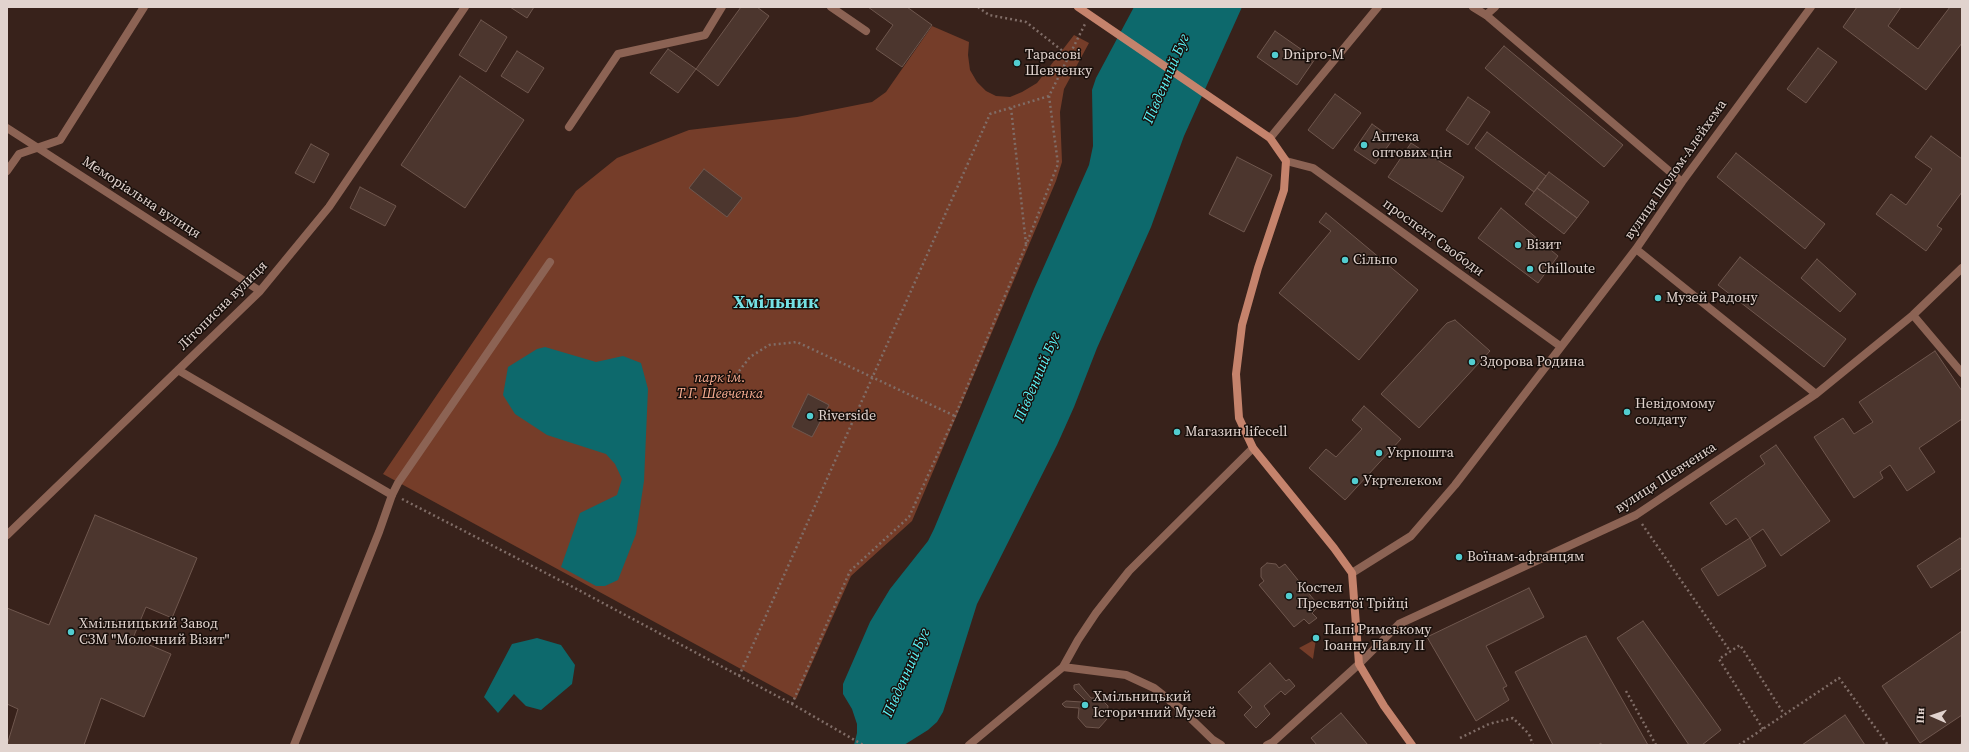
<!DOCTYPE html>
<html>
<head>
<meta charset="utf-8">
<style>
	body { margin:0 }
	#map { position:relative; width:1969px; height:752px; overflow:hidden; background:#38221b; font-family:"Source Serif 4",serif }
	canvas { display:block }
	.frame { position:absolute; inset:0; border:8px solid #e1d3ce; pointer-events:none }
	.north { position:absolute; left:1913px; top:696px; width:40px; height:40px; -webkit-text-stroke:3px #180f0b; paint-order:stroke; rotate:272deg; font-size:11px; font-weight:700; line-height:16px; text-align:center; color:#e1d3ce }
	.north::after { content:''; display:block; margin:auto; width:14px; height:18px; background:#e1d3ce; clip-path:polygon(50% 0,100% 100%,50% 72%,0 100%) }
</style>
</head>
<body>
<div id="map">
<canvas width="1969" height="752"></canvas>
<div class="frame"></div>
<div class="north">Пн</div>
</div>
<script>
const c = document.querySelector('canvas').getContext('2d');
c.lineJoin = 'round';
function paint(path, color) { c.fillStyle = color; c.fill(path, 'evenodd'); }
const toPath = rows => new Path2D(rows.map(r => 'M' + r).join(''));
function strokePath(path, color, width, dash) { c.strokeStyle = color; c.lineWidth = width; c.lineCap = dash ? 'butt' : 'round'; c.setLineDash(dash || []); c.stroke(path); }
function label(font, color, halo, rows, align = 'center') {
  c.font = font + ' "Source Serif 4",serif'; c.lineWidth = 3; c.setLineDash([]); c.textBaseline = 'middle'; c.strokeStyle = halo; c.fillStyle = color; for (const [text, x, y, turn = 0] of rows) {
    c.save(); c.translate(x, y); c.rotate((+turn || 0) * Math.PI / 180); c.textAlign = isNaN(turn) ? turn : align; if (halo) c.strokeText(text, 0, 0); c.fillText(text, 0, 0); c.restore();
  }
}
paint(toPath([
	[932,26,969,42,968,55,970,70,977,82,986,91,996,96,1010,97,1022,92,1037,83,1074,35,1089,43,1064,89,1060,112,1062,162,1056,181,912,521,851,576,796,699,383,474,576,191,617,158,689,130,797,117,872,102,886,92],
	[1316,639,1313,659,1299,648]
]), '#753d29');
paint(toPath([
	[1134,7,1242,7,1184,136,1151,227,1097,348,1074,407,1057,445,977,604,943,712,937,722,928,730,904,745,854,745,857,733,857,724,852,709,843,694,843,684,870,622,890,589,928,541,934,529,1034,289,1089,165,1093,146,1092,90,1096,78],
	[545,347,596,362,623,356,641,363,648,389,644,481,636,534,618,580,605,586,596,586,561,567,580,513,617,495,622,479,615,464,606,454,547,435,515,414,503,395,508,367,537,349],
	[537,638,561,645,575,665,572,684,541,710,526,706,514,694,498,713,484,697,512,644]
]), '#0d696c');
const building = toPath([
	[510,7,534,7,527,18,510,7],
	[741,7,757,7,769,16,718,86,696,69,741,7],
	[868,7,907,7,932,25,902,67,876,49,893,25,868,7],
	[1857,7,1901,7,1888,26,1918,49,1950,7,1960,7,1962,9,1962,43,1926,90,1843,27,1857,7],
	[481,20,507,37,486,72,459,55,481,20],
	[1275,31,1315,59,1297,85,1257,57,1275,31],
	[1504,46,1623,145,1604,167,1485,68,1504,46],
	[1818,48,1837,62,1806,103,1787,89,1818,48],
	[668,49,696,69,678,93,650,73,668,49],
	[517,51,544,68,528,93,501,76,517,51],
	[460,76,524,120,465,208,401,165,460,76],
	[1335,94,1361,113,1333,149,1308,130,1335,94],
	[1468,97,1490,112,1468,145,1446,130,1468,97],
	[1372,124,1393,139,1375,164,1354,150,1372,124],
	[1487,132,1546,176,1534,192,1475,148,1487,132],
	[1931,136,1962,159,1962,192,1937,226,1942,229,1926,251,1876,214,1891,194,1906,205,1932,169,1915,157,1931,136],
	[1411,143,1464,177,1442,212,1388,177,1411,143],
	[311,144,329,154,314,183,295,173,311,144],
	[1736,153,1825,224,1805,249,1717,177,1736,153],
	[1237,157,1272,175,1244,232,1209,214,1237,157],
	[704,169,742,198,727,217,689,188,704,169],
	[1549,172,1589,202,1577,218,1537,188,1549,172],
	[360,187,396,206,385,226,350,208,360,187],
	[1537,188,1577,218,1564,234,1525,204,1537,188],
	[1501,208,1558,256,1538,283,1478,238,1501,208],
	[1326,213,1418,290,1359,360,1279,293,1331,231,1319,222,1326,213],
	[1740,257,1846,339,1824,367,1718,285,1740,257],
	[1817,259,1856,294,1840,312,1801,278,1817,259],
	[1455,320,1490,351,1419,428,1381,394,1447,323,1455,320],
	[1935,351,1962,391,1962,419,1919,448,1935,472,1907,491,1890,465,1880,472,1883,478,1854,498,1814,437,1843,418,1854,434,1873,422,1859,402,1935,351],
	[808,394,829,405,812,437,792,427,808,394],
	[1364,406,1401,439,1345,500,1309,468,1326,449,1336,457,1362,429,1352,420,1364,406],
	[1776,445,1830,521,1781,556,1763,529,1750,538,1736,518,1726,525,1710,503,1765,464,1760,456,1776,445],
	[95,515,197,558,172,618,146,607,133,638,171,654,144,717,101,698,84,745,7,745,18,709,7,704,7,608,49,625,95,515],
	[1750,538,1766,566,1718,596,1701,569,1750,538],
	[1960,538,1962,541,1962,568,1931,588,1917,566,1960,538],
	[1267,563,1276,564,1279,568,1285,564,1319,606,1312,613,1317,618,1309,624,1304,619,1294,627,1259,585,1264,581,1261,577,1261,568,1267,563],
	[1529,588,1544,617,1486,646,1507,686,1503,688,1509,700,1476,721,1427,637,1529,588],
	[1643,621,1721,730,1702,745,1689,745,1617,638,1643,621],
	[1962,631,1962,715,1920,743,1882,686,1962,631],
	[1586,636,1648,745,1601,745,1601,743,1598,745,1553,745,1515,672,1580,638,1586,636],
	[1270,663,1286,681,1289,679,1295,686,1285,695,1281,691,1264,706,1270,714,1256,728,1244,715,1252,707,1238,692,1270,663],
	[1079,684,1091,698,1100,698,1108,706,1107,719,1099,728,1086,727,1078,718,1079,708,1065,707,1062,704,1066,701,1082,702,1085,700,1074,689,1074,685,1079,684],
	[1341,713,1368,745,1317,745,1311,738,1341,713],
	[1845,715,1865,745,1802,745,1845,715]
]);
paint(building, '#4c362e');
strokePath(building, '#6f574e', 1);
strokePath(toPath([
	[978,7,989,15,1026,22,1069,56],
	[1011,108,1026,244],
	[736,375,750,357,769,345,797,342,955,416],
	[402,499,569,585,792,704,863,745],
	[1642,524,1730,651],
	[739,676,990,114,1049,96],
	[1626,691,1656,745],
	[792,704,850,571,909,517,955,416,1026,245,1058,164,1049,96,1085,24],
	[1763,729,1719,659,1740,645,1784,714],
	[1460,738,1489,724,1513,718,1529,734,1533,745],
	[1739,745,1839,678,1888,745],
	[1961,745,1962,744]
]), '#806d67', 2.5, [2, 3]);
strokePath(toPath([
	[831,7,866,31],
	[569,127,618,54,705,35,722,7],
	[392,495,398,483,550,262]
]), '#8c6354', 8);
strokePath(toPath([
	[1473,7,1486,15,1682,182],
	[1486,15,1495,7],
	[7,128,260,291],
	[1270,138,1378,7],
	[1286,161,1313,168,1560,346],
	[7,171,19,154,60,140,144,7],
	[1636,249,1816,394],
	[1913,315,1962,373],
	[178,370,392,495,379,532,294,745],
	[7,535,260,291,329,207,465,7],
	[1352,573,1411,536,1455,485,1636,249,1682,182,1811,7],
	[1063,667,1126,675,1154,688,1182,710,1213,740,1221,745],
	[969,745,1063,667,1078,640,1096,613,1129,571,1253,448],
	[1267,745,1273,742,1359,664,1399,624,1636,515,1816,394,1913,315,1962,268]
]), '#8c6354', 8);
strokePath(toPath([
	[1078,7,1270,138,1286,161,1284,190,1258,268,1242,325,1236,374,1239,418,1253,448,1334,548,1352,573,1359,664,1384,706,1412,745]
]), '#c5836c', 8);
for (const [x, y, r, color] of [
	[1275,55,4,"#52cdd0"],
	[1017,63,4,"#52cdd0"],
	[1364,145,4,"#52cdd0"],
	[1518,245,4,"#52cdd0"],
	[1345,260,4,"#52cdd0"],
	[1530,269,4,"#52cdd0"],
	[1658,298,4,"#52cdd0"],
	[1472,362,4,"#52cdd0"],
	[1627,412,4,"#52cdd0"],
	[810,416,4,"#52cdd0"],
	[1177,432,4,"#52cdd0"],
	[1379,453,4,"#52cdd0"],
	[1355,481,4,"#52cdd0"],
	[1459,557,4,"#52cdd0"],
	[1289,596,4,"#52cdd0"],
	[71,632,4,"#52cdd0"],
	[1316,638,4,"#52cdd0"],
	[1085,705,4,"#52cdd0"]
]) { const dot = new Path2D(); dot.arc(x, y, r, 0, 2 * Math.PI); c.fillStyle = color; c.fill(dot); strokePath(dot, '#180f0b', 1.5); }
label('14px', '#e1d3ce', '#180f0b', [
	["Тарасові",1025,55],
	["Шевченку",1025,71],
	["Dnipro-M",1283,55],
	["Аптека",1372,137],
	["оптових цін",1372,153],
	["Візит",1526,245],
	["Сільпо",1353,260],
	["Chilloute",1538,269],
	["Музей Радону",1666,298],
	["Здорова Родина",1480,362],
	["Невідомому",1635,404],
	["солдату",1635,420],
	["Riverside",818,416],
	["Магазин lifecell",1185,432],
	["Укрпошта",1387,453],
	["Укртелеком",1363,481],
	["Воїнам-афганцям",1467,557],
	["Костел",1297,588],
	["Пресвятої Трійці",1297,604],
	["Хмільницький Завод",79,624],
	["СЗМ \"Молочний Візит\"",79,640],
	["Папі Римському",1324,630],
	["Іоанну Павлу ІІ",1324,646],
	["Хмільницький",1093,697],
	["Історичний Музей",1093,713]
], 'left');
label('14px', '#e1d3ce', '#180f0b', [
	["вулиця Шолом-Алейхема",1676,170,-55],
	["Меморіальна вулиця",141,198,33],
	["проспект Свободи",1433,238,36],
	["Літописна вулиця",223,306,-45],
	["вулиця Шевченка",1666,478,-33]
]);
label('italic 14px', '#f9ae93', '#180f0b', [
	["парк ім.",720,378],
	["Т.Г. Шевченка",720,394]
]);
label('italic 15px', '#5cf6fa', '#180f0b', [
	["Південний Буг",1167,79,-67],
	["Південний Буг",1038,377,-67],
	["Південний Буг",907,673,-66]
]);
label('bold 18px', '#75e1e4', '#180f0b', [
	["Хмільник",776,303]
]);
</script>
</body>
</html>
